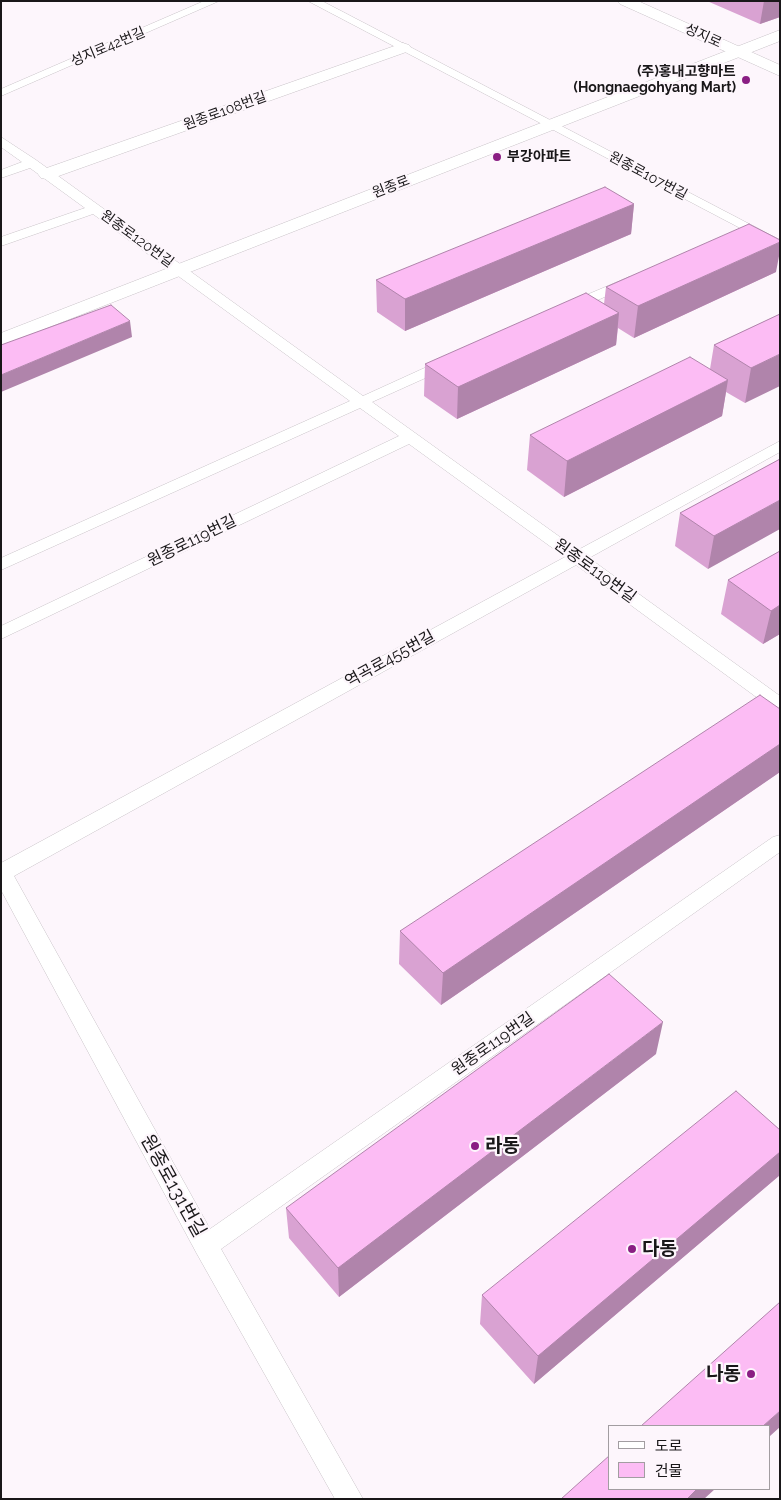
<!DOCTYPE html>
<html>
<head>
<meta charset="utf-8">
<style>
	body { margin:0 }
	#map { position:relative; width:781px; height:1500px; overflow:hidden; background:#fdf6fc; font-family:Raleway,"Noto Sans KR",sans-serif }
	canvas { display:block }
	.frame { position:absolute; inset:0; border:2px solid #191719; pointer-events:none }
	.legend { position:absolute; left:608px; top:1425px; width:162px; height:65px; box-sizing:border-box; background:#fdf6fc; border:1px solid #a29da1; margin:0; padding:6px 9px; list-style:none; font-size:15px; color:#191719 }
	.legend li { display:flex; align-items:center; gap:10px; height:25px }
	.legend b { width:25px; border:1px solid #a29da1 }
</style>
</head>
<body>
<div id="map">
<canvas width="781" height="1500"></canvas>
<div class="frame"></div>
<ul class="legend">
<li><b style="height:6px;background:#fff"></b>도로</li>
<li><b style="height:14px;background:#fcbcf4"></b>건물</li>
</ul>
</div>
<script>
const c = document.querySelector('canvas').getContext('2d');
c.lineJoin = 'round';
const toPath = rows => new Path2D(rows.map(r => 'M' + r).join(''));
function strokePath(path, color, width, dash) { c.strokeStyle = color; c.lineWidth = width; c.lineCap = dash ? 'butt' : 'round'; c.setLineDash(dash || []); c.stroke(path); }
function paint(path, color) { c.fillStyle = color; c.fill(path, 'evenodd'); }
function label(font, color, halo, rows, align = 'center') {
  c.font = font + ' Raleway,"Noto Sans KR",sans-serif'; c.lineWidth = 4.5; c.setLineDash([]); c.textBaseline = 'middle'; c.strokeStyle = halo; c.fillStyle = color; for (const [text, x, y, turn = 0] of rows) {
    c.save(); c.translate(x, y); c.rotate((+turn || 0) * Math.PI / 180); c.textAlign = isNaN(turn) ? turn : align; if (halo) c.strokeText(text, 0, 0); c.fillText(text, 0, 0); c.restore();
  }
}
const lane = toPath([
	[204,1,219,1,1,96,1,89,204,1],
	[308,1,322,1,780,240,780,249,308,1],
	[1,137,36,160,363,396,442,360,452,360,454,363,452,366,372,402,578,550,780,441,780,452,589,558,780,696,780,711,774,710,576,565,14,876,210,1229,773,837,780,835,780,852,221,1249,363,1499,335,1499,197,1254,1,890,1,863,565,557,409,444,1,639,1,626,399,436,360,408,1,570,1,558,350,401,93,214,1,246,1,237,85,208,30,168,1,178,1,170,22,162,1,147,1,137],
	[629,277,634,278,636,281,634,284,575,310,570,311,563,307,565,304,629,277]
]);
const street = toPath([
	[780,30,780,41,1,346,1,333,780,30],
	[403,43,409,45,411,48,409,51,53,178,47,179,41,178,38,174,41,170,403,43]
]);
const secondary = toPath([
	[617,1,638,1,780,65,780,76,620,4,617,1]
]);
strokePath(lane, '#c9c3c8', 1);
strokePath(street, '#c9c3c8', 1);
strokePath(secondary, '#c9c3c8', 1);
paint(lane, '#fff');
paint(street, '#fff');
paint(secondary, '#fff');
paint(toPath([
	[707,1,780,1,780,17,760,24],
	[634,204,631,234,405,331,377,312,376,280],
	[776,272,634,338,618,328,616,345,457,419,424,396,425,364,604,304,606,287],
	[780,314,745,403,726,392,722,416,564,497,527,470,530,435,710,369,714,345],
	[780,459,708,569,675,546,680,513],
	[780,551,780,634,763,644,721,614,728,580],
	[780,744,780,772,441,1005,399,964,400,931],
	[656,1054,339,1297,289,1238,286,1208],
	[780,1130,780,1175,534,1384,480,1324,482,1295]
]), '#d9a2d2');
paint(toPath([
	[764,1,780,1,780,17,760,24],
	[634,204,631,234,405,331,405,299],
	[780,242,780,251,776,272,634,338,638,306],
	[619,313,616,345,457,419,458,387],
	[130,321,132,337,1,392,1,375],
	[780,354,780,386,745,403,751,368],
	[728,380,722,416,564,497,567,461],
	[780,500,780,529,708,569,714,536],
	[780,605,780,634,763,644,771,611],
	[780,744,780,772,441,1005,443,973],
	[663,1022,656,1054,339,1297,338,1268],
	[780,1152,780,1175,534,1384,538,1356],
	[780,1411,780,1427,770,1436,770,1426,763,1426],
	[697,1489,715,1489,704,1499,687,1499]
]), '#b084ab');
const building = toPath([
	[605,187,634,204,405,299,376,280,605,187],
	[749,224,780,240,780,242,638,306,606,287,749,224],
	[586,293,619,313,458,387,425,364,586,293],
	[111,305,130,321,1,375,1,345,111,305],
	[780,314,780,354,751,368,714,345,780,314],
	[690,357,728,380,567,461,530,435,690,357],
	[780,459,780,500,714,536,680,513,780,459],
	[780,551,780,605,771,611,728,580,780,551],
	[760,695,780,709,780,744,443,973,400,931,760,695],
	[609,974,663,1022,338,1268,286,1208,609,974],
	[736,1091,780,1130,780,1152,538,1356,482,1295,736,1091],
	[780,1302,780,1411,763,1426,641,1426,780,1302],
	[610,1455,610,1489,697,1489,687,1499,561,1499,610,1455]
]);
paint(building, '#fcbcf4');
strokePath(building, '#b084ab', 1);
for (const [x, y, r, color] of [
	[746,80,5,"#8a1e83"],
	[497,157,5,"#8a1e83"],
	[475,1146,5,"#8a1e83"],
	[632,1249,5,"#8a1e83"],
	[751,1374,5,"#8a1e83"]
]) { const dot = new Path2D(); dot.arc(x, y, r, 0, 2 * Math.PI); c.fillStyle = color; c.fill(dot); strokePath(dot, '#fdf6fc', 2); }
label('14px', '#191719', '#fdf6fc', [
	["성지로",703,36,24],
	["성지로42번길",108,47,-23],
	["원종로108번길",225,111,-20],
	["원종로107번길",648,176,28],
	["원종로",391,187,-21],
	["원종로120번길",137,239,36]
]);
label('bold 14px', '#191719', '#fdf6fc', [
	["(주)홍내고향마트",736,72],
	["(Hongnaegohyang Mart)",736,88],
	["부강아파트",507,157,"left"]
], 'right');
label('16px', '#191719', '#fdf6fc', [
	["원종로119번길",192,541,-26],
	["원종로119번길",595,571,36],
	["역곡로455번길",390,659,-29],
	["원종로119번길",493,1044,-35]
]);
label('bold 19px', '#191719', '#fdf6fc', [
	["라동",485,1146],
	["다동",642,1249],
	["나동",741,1374,"right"]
], 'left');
label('19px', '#191719', '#fdf6fc', [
	["원종로131번길",173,1186,61]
]);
</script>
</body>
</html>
